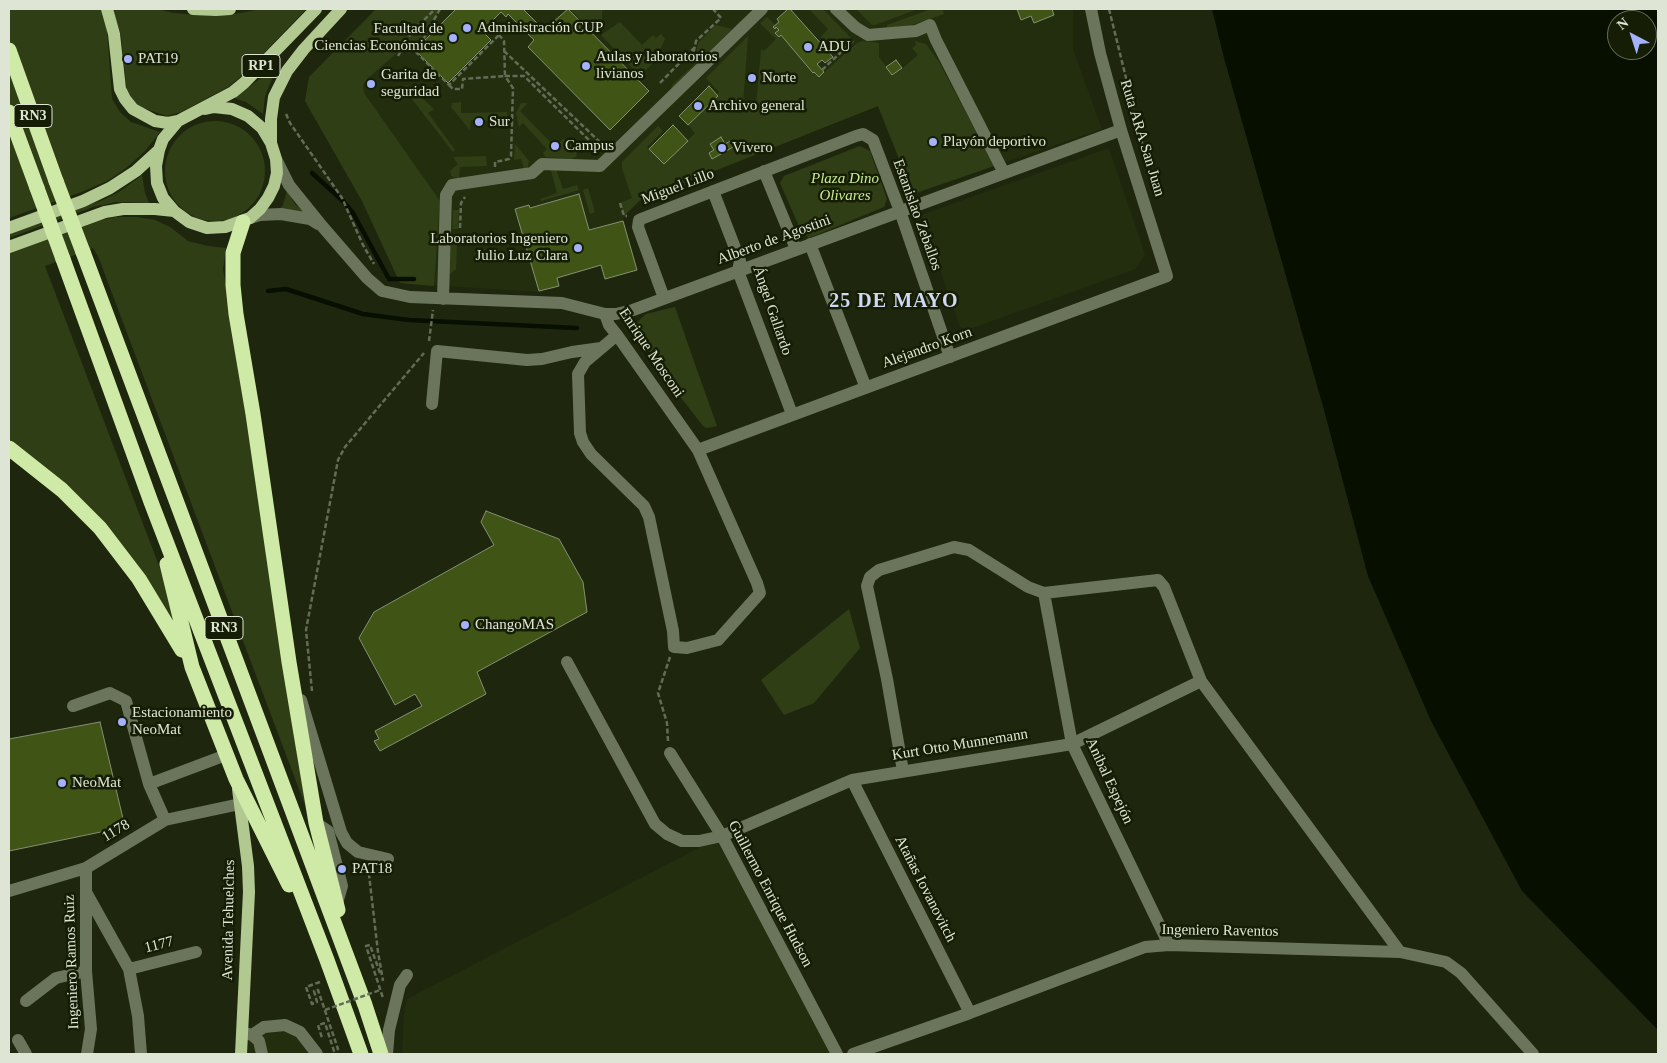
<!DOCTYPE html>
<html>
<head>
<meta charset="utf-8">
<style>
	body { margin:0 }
	#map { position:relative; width:1667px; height:1063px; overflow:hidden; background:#1e270e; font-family:"Times New Roman",serif }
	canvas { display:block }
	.frame { position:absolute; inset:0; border:10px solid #dee5d5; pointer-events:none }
	.north { position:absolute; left:1607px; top:10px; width:50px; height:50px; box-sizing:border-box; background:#151d05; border:1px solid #656d58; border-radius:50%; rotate:320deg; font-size:14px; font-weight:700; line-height:20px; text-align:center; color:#dee5d5 }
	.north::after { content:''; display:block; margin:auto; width:18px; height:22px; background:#a4b2fc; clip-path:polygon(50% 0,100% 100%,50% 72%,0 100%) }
</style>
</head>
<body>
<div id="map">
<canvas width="1667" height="1063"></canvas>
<div class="frame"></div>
<div class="north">N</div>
</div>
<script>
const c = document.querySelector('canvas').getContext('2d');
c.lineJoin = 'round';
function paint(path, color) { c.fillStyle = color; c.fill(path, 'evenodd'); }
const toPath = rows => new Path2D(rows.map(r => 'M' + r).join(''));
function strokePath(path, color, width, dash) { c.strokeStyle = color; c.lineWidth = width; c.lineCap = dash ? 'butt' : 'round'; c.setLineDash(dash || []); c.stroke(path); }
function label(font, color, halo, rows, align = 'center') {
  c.font = font + ' "Times New Roman",serif'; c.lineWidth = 5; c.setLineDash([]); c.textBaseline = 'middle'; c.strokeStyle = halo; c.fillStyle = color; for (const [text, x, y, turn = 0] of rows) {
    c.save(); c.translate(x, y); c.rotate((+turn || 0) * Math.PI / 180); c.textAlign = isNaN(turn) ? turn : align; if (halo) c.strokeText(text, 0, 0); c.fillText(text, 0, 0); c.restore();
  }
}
paint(toPath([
	[376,9,1073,9,1073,49,1102,129,913,194,878,106,639,201,623,218,638,271,604,280,600,266,558,278,560,287,539,292,400,283,362,201,305,101,309,77],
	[1109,148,1145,255,1136,269,967,330,960,327,921,215],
	[722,836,837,1054,402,1054,404,1012,407,999],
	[285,1025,317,1054,241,1054,242,1033]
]), '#232e0e');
paint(toPath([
	[9,9,102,9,107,29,112,99,120,112,131,122,160,132,145,151,126,168,109,180,84,191,9,218],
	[112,9,157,9,173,13,201,15,229,15,262,9,306,9,246,72,228,87,181,112,167,116,140,107,132,101,127,94,121,36],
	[376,9,439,9,432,29,410,54,405,51,397,53,368,78,363,85,364,93,440,201,434,286,400,283,362,201,305,101,309,77],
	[570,9,602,9,602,26,594,33],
	[809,9,823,9,851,38,836,53,821,37,828,29],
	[856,9,918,9,875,25,872,25],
	[931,9,942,9,944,14,906,27,887,29,887,25],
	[767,17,775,25,773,27,775,29,776,27,779,30,776,34,779,37,781,35,813,73,814,72,819,77,857,43,863,41,879,43,879,57,892,75,903,68,918,55,912,48,916,45,915,41,926,44,939,62,994,166,913,194,878,106,639,201,624,216,620,203,632,198,622,168,622,162,658,126,663,131,647,147,664,164,695,133,688,125,718,96,717,95,719,92,706,78,748,36,743,105,756,106,761,49,764,51,776,39,760,23],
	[620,22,642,45,653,35,656,38,661,34,665,39,655,61,640,76,601,35],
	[716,25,732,29,669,93,673,84,694,65,698,43],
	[277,66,265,96,263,114,246,102,234,98],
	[407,85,409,86,434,109,428,113,455,150,453,152,405,90,405,86],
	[461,102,461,113,507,112,508,121,471,120,470,129,469,129,451,107,452,103],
	[521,103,528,103,520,111,555,147,564,138,577,152,576,157,571,159,545,157,543,153,547,149,523,123,519,127,516,113],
	'165 171a50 50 0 1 1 100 0a50 50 0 1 1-100 0Z',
	[515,144,529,161,528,167,524,168,521,159,514,160],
	[860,146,870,151,887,199,884,207,809,238,801,231,780,183,784,176],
	[486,156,487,166,460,167,459,178,453,177,451,175,450,171,458,164,453,157],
	[556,169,563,189,577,185,579,190,541,201,540,199,557,193,551,170],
	[142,175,145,193,149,203,116,202,93,207,9,238,9,233,103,200,119,192],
	[588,188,595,212,590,214,583,190],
	[287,191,295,204,305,213,278,211,283,205],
	[453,210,459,210,458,229,452,229],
	[116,217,137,217,155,220,170,227,188,241,208,246,226,248,223,269,257,479,308,813,98,256,93,248,45,266,183,629,174,633,128,560,9,444,9,253,91,222],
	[451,242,457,242,456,269,450,274],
	[675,307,696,367,717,426,707,428,703,426,672,386,632,327,646,314],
	[849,609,860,648,814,703,784,715,761,680]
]), '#303e16');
paint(toPath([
	[1212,9,1658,9,1658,1030,1522,891,1431,721,1368,576,1324,410,1224,58],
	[1617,20,1647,20,1647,50,1617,50]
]), '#060f00');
strokePath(toPath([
	[312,173,343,201,353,213,389,279,414,279],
	[268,291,286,289,363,314,409,320,577,328]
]), '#060f00', 4.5);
const building = toPath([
	[456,9,526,9,524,10,544,30,568,9,649,91,610,130,528,47,534,40,508,14,506,17,501,12,482,31,491,40,448,83,415,50,456,9],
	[788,9,790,9,833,57,825,63,822,60,817,64,824,72,819,77,814,72,813,73,781,35,779,37,775,33,779,30,776,27,775,29,773,27,779,22,777,19,788,9],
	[1017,9,1052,9,1054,15,1034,23,1031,16,1021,20,1017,9],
	[896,60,902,68,892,75,886,67,896,60],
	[373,80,376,84,370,88,367,85,373,80],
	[709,86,718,96,688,125,679,116,709,86],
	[673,125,688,141,664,164,649,149,673,125],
	[721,137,725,144,732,140,735,146,712,159,709,153,714,150,710,144,721,137],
	[579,194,589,230,623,221,637,270,605,279,601,265,557,278,559,286,539,291,515,209,529,205,530,208,579,194],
	[486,511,559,539,583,582,587,612,477,672,486,694,380,751,374,741,379,739,375,731,422,706,415,694,395,705,359,638,374,612,494,545,481,522,486,511],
	[100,722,125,827,9,851,9,739,100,722]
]);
paint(building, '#405515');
strokePath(building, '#849073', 1);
strokePath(toPath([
	[440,9,423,40,413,49,449,85,499,35,488,25],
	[1109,9,1147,163],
	[504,51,603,145],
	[398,56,411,33,435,9],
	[692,59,696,41,721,18,713,9],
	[822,70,854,40],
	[505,76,524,76,598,149],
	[660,83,694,48],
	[449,85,453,89,462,89,463,79,505,76,504,41,499,35],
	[286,114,290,123,342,198,363,245,374,264],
	[495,167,495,162,509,159,511,156,513,88,505,76],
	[620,203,624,216,627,216],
	[460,228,461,203,465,197],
	[429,341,433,310],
	[312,691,306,630,338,460,345,447,424,353],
	[668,741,667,723,658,693,670,657],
	[368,866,378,952,383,981],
	[380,973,370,945,366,946,383,998],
	[320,982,306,987,312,1004,317,1002,314,991,318,990,338,1049,334,1051,325,1023,318,1025,322,1038]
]), '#636c56', 2.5, [5, 2.5]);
strokePath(toPath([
	[836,9,855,27,868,35,916,31,930,25,936,40,1004,173],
	[277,161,289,185,322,226,367,278,382,291,410,297,562,303,605,314,616,314,633,310,1121,130],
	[764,171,796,249],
	[713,191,740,261,738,271,792,414],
	[250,218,260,215,281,214,310,219,318,224],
	[810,244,866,388],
	[664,298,638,227,639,220,641,219,856,136,863,134,873,140,900,211,950,357],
	[443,299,446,195,452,185,532,173,542,164,600,166,762,9],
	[605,314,609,325,617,335,698,450,757,583,760,593,718,640,687,648,674,647,673,631,649,517,644,506,591,454,583,442,580,433,578,374,585,362,617,335],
	[432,404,437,351,527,360,542,359,572,352,601,348],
	[698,450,1167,276,1121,130,1100,53,1091,9],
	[1044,593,1072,744,1169,945],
	[567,662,655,824,667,834,682,841,699,841,722,836,852,780,1072,744,1201,681],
	[301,700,341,832,347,843,358,852,388,859],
	[73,706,110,693,126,701,149,784,165,820],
	[670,753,722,836,837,1054],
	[903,771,887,679,867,586,870,577,879,570,954,547,969,550,1028,587,1044,593,1158,580,1164,587,1201,681,1400,952],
	[852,780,970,1013],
	[149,784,226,755],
	[316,823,328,831,342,886,337,903],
	[86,868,86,971,91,1029,87,1054],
	[9,891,86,868,165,820,240,804],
	[87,894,129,969,138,1016,141,1054],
	[129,969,196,952],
	[26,1001,56,978,86,971],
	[245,1033,252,1035,259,1041,262,1054],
	[252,1035,264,1027,285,1025,300,1032,317,1054],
	[18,1040,26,1054],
	[387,1054,389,1030,400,985,407,975],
	[853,1054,970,1013,1145,947,1169,945,1400,952,1446,962,1461,973,1533,1054]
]), '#6a755b', 12);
strokePath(toPath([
	[107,9,114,34,120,89,125,99,133,109,155,121,168,123,178,121],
	[193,9,216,10,230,9],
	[316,9,244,83,233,92,178,121,163,139,159,150,156,166,157,183,163,198,174,211,189,222,207,228,225,227,250,218,260,209,268,198,274,186,277,173,276,159,271,143,271,119,274,97,287,71,304,49,341,9],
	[205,109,214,107,232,109,248,116,262,128,271,143],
	[9,228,83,201,110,188,136,171,159,150],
	[9,247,105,212,123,209,155,209,174,211],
	[238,789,248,866,249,892,241,1054]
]), '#b2c891', 12);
strokePath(toPath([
	[9,50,56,181],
	[9,112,37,188],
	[243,222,233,253,233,285,236,314,253,414,289,662,316,823,338,910],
	[83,252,365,1005,381,1054],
	[63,259,151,502,327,960,361,1054],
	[9,448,62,490,100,528,139,579,182,650],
	[167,564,192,667,236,779,289,885]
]), '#cfeaa7', 15);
strokePath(toPath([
	[325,1010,380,990]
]), '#636c56', 2.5, [5, 2.5]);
strokePath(toPath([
	[56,181,83,252],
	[37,188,63,259]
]), '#cfeaa7', 15);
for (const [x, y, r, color] of [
	[467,28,5,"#a4b2fc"],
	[453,38,5,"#a4b2fc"],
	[808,47,5,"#a4b2fc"],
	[128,59,5,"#a4b2fc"],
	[586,66,5,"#a4b2fc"],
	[752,78,5,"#a4b2fc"],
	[371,84,5,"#a4b2fc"],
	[698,106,5,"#a4b2fc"],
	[479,122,5,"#a4b2fc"],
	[933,142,5,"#a4b2fc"],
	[555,146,5,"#a4b2fc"],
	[722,148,5,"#a4b2fc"],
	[578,248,5,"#a4b2fc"],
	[465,625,5,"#a4b2fc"],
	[122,722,5,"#a4b2fc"],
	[62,783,5,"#a4b2fc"],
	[342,869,5,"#a4b2fc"]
]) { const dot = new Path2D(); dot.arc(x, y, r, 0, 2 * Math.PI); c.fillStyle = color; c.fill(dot); strokePath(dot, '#151d05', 2); }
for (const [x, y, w] of [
	[261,66,38],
	[33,116,38],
	[224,628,38]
]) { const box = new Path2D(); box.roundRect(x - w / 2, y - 11.5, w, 23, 4); c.fillStyle = '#151d05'; c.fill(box); strokePath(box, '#dee5d5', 1); }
label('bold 14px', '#dee5d5', null, [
	["RP1",261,66],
	["RN3",33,116],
	["RN3",224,628]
]);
label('15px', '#dee5d5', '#151d05', [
	["Administración CUP",477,28],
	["Facultad de",443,29,"right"],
	["Ciencias Económicas",443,46,"right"],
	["ADU",818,47],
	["Aulas y laboratorios",596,57],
	["livianos",596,74],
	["PAT19",138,59],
	["Garita de",381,75],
	["seguridad",381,92],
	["Norte",762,78],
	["Archivo general",708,106],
	["Sur",489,122],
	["Playón deportivo",943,142],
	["Campus",565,146],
	["Vivero",732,148],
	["Laboratorios Ingeniero",568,239,"right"],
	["Julio Luz Clara",568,256,"right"],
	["ChangoMAS",475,625],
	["Estacionamiento",132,713],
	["NeoMat",132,730],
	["NeoMat",72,783],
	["PAT18",352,869]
], 'left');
label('15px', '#dee5d5', '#151d05', [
	["Ruta ARA San Juan",1142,138,73],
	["Miguel Lillo",678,187,-21],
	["Estanislao Zeballos",917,215,70],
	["Alberto de Agostini",774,240,-20],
	["Ángel Gallardo",772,311,71],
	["Alejandro Korn",927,348,-20],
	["Enrique Mosconi",651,353,56],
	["Kurt Otto Munnemann",960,745,-9],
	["Anibal Espejón",1109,781,65],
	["1178",116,831,-31],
	["Atañas Iovanovitch",925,889,63],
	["Guillermo Enrique Hudson",770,894,62],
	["Avenida Tehuelches",229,920,-89],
	["Ingeniero Raventos",1220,931,1],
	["1177",159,945,-14],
	["Ingeniero Ramos Ruiz",72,962,-92]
]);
label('italic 15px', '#c8eb90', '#151d05', [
	["Plaza Dino",845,179],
	["Olivares",845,196]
]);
c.letterSpacing = '1px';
label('bold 20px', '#d1d8f4', '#151d05', [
	["25 DE MAYO",894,302]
]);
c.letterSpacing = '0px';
</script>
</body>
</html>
